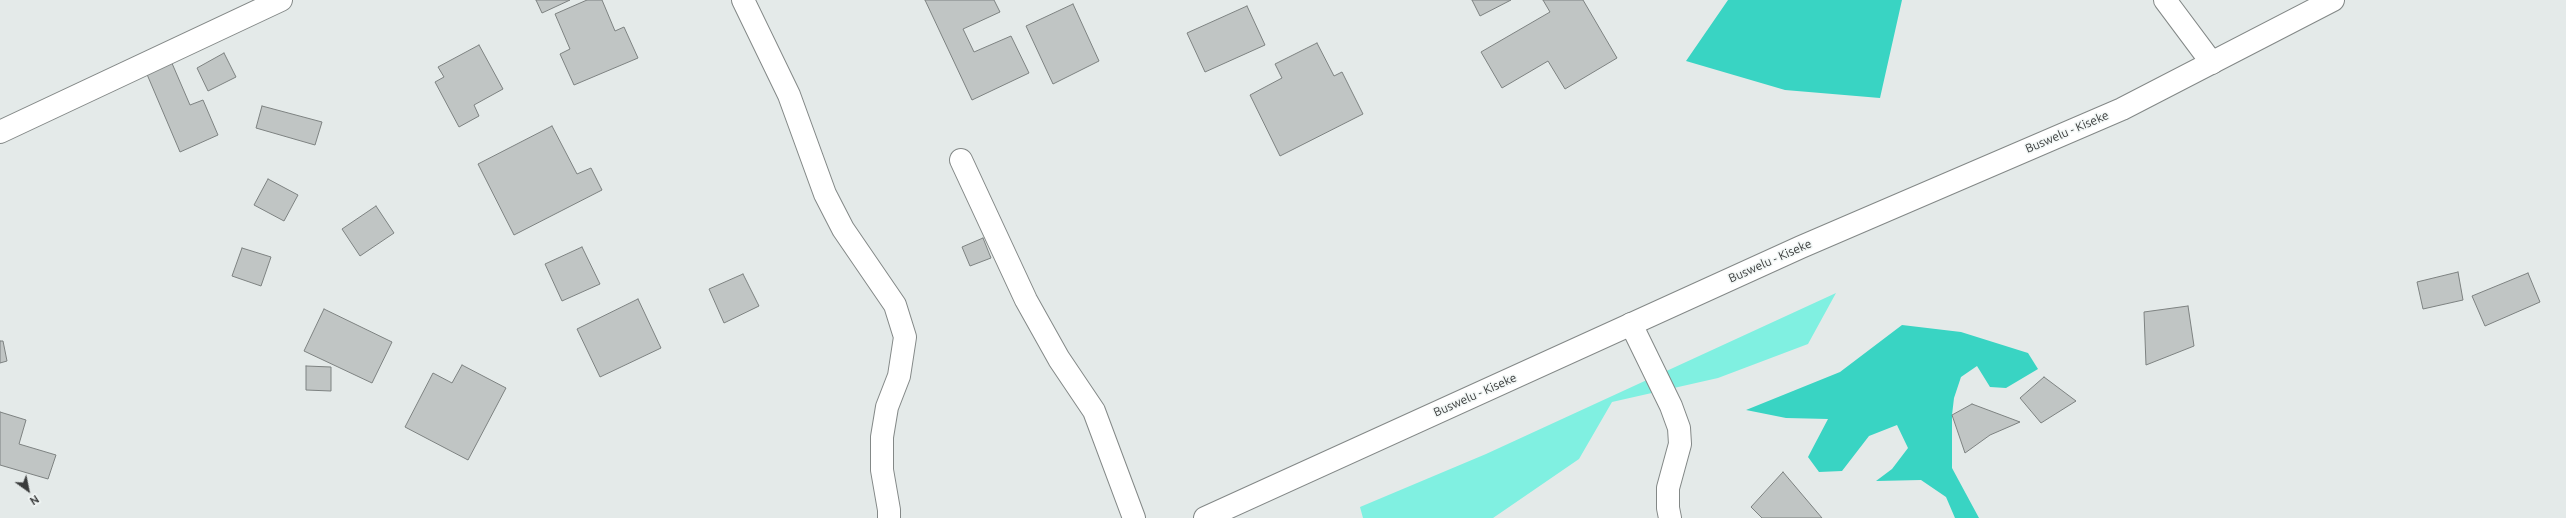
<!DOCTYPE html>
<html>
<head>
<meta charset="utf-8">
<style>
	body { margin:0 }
	#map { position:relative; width:2566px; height:518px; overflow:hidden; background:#e4eae9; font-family:Ubuntu,sans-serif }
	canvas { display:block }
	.north { position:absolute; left:8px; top:470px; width:40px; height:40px; -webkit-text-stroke:3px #f2f7f6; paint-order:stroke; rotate:147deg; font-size:11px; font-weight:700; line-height:16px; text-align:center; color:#3a3c3c }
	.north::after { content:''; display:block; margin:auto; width:14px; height:18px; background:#3a3c3c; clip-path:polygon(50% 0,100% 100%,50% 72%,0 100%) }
</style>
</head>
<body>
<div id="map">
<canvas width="2566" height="518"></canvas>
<div class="north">N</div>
</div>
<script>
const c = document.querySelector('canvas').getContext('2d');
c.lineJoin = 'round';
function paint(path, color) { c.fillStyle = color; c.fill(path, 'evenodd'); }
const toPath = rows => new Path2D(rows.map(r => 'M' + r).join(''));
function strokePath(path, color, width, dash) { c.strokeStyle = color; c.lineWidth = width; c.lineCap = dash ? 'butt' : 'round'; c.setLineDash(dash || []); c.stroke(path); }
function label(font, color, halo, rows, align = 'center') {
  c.font = font + ' Ubuntu,sans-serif'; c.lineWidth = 3; c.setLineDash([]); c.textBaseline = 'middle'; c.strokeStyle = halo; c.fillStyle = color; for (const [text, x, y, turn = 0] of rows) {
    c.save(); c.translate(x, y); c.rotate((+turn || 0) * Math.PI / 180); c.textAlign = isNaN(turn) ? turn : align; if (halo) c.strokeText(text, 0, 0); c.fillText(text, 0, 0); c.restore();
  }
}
paint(toPath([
	[1836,293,1808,344,1718,378,1612,402,1579,459,1493,518,1363,518,1360,507,1486,454]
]), '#80f0e1');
paint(toPath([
	[1728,0,1902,0,1880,98,1785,90,1686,61],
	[1902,325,1961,332,2028,353,2038,369,2006,388,1990,387,1977,366,1961,377,1954,398,1952,415,1952,468,1979,518,1955,518,1946,497,1921,480,1876,481,1892,469,1908,448,1897,425,1869,436,1842,471,1819,472,1808,457,1828,419,1786,418,1746,410,1840,372]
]), '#39d4c3');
const building = toPath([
	[536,0,570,0,542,13,536,0],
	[587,0,602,0,615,31,624,27,638,58,574,85,560,54,570,49,555,14,587,0],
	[925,0,994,0,1000,12,963,29,974,52,1011,36,1029,73,972,100,925,0],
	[1472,0,1511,0,1480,16,1472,0],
	[1543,0,1583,0,1617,58,1565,89,1548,61,1502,88,1481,52,1550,12,1543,0],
	[1073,4,1099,61,1053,84,1026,26,1073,4],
	[1247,6,1265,45,1205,72,1187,33,1247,6],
	[1317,43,1334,76,1342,72,1363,114,1280,156,1250,95,1282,78,1275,64,1317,43],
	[479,45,503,89,474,105,479,116,459,127,435,82,444,77,438,67,479,45],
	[224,53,236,77,208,91,197,68,224,53],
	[171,61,190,105,203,100,218,135,180,152,146,72,171,61],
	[262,106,322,122,315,145,256,128,262,106],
	[552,126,577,174,591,168,602,190,514,235,478,164,552,126],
	[268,179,298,195,284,221,254,205,268,179],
	[376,206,394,233,360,256,342,229,376,206],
	[983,238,991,258,970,266,962,247,983,238],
	[582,247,600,284,562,301,545,264,582,247],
	[242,248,271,257,261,286,232,276,242,248],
	[2458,272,2463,300,2423,309,2417,282,2458,272],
	[2528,273,2540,302,2485,326,2472,296,2528,273],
	[743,274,759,306,724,323,709,289,743,274],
	[638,299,661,348,600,377,577,329,638,299],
	[2188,306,2194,346,2146,365,2144,312,2188,306],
	[324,309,392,342,372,383,304,351,324,309],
	[0,341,3,341,7,361,0,363,0,341],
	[462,365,506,388,468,460,405,427,433,373,452,383,462,365],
	[306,366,331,367,331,391,306,390,306,366],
	[2044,377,2076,401,2041,423,2020,398,2044,377],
	[1972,404,2020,422,1990,435,1965,453,1952,415,1972,404],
	[0,412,26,420,19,444,56,455,48,479,0,465,0,412],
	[1783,472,1822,518,1762,518,1751,507,1783,472]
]);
paint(building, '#c0c5c4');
strokePath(building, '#7d8281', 1);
const street = toPath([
	[743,0,789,95,825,194,843,229,895,305,905,337,899,376,887,407,882,437,882,470,889,510,889,518],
	[2165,0,2212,63],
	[0,132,281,0],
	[961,160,1026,300,1059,359,1094,411,1134,518],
	[1631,324,1671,406,1679,428,1680,444,1668,488,1668,508,1670,518]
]);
const secondary = toPath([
	[1205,518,1801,247,2122,109,2333,0]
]);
strokePath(street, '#838887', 24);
strokePath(secondary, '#838887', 24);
strokePath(street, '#fff', 22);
strokePath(secondary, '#fff', 22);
label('12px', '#3a3c3c', '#f2f7f6', [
	["Buswelu - Kiseke",2067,132,-23],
	["Buswelu - Kiseke",1770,261,-24],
	["Buswelu - Kiseke",1475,395,-24]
]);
</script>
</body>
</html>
